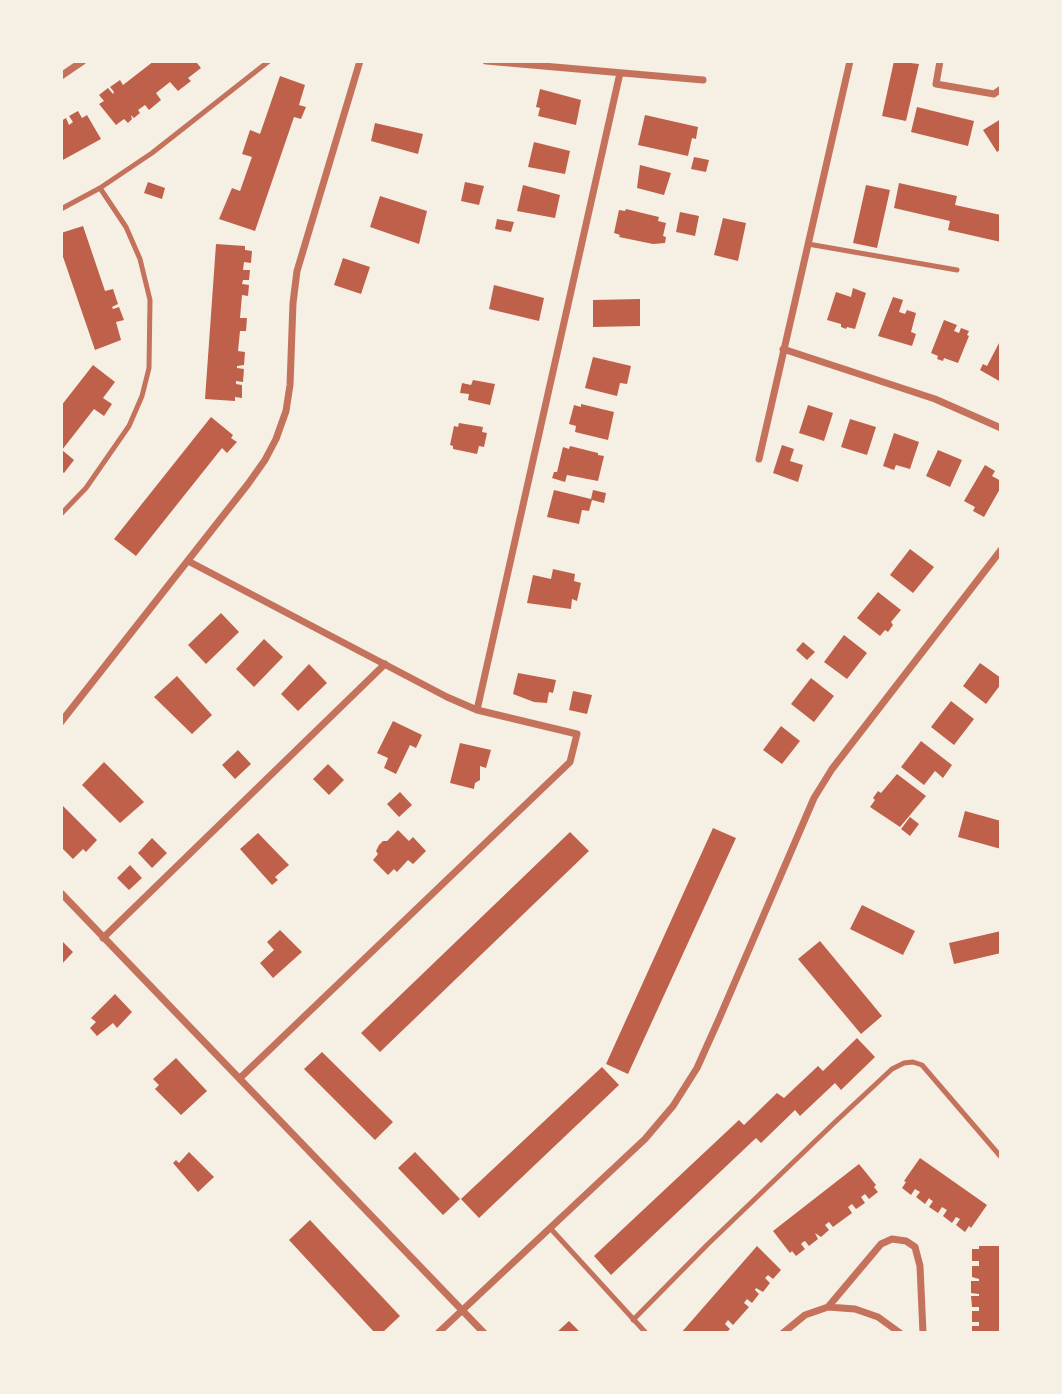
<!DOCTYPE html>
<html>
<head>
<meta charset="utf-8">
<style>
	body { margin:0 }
	#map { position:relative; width:1062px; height:1394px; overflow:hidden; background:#f6efe4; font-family:"Times New Roman",serif }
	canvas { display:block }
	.frame { position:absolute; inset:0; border:63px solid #f6efe4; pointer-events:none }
</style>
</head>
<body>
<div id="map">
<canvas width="1062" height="1394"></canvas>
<div class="frame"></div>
</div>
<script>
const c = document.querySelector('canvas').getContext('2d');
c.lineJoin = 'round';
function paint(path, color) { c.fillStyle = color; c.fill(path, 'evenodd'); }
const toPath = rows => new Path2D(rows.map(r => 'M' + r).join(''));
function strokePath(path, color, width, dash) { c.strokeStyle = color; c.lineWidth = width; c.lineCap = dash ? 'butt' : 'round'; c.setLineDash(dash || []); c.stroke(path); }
paint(toPath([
	[154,61,200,61,197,63,201,68,188,78,191,81,178,91,170,82,156,93,161,100,149,110,145,105,138,110,140,113,134,118,131,115,132,119,128,123,124,119,116,125,99,104,104,101,99,95,108,88,113,94,114,92,110,87,120,80,123,85],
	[894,61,919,64,906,121,882,116],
	[280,76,305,85,299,105,306,107,301,119,294,117,255,231,219,219,232,188,240,191,252,157,242,154,250,130,260,134],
	[540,89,581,100,576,125,538,116,540,108,536,107],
	[917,107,974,121,968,146,911,132],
	[78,111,82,118,87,115,101,139,61,161,61,121,66,118,69,125,73,122,69,116],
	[645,115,698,127,696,139,692,138,688,156,638,145],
	[1001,119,1001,149,997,152,983,130],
	[375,123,423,134,418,154,371,141],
	[534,142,570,151,565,174,528,167],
	[694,157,709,160,706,172,691,169],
	[640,165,671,173,664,195,637,188],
	[148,182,165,188,162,199,144,193],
	[465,182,484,186,479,205,461,201],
	[899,183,957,196,955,205,1001,215,1001,242,948,230,950,221,894,208],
	[523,185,560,195,555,218,517,211],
	[866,185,890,190,877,248,853,243],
	[380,196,427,211,419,244,370,227],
	[626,209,659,217,658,221,666,223,663,236,666,237,665,243,653,244,619,237,620,235,614,233,619,210,625,211],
	[680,212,699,216,695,236,676,232],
	[723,218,746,223,738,261,714,255],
	[497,219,514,222,511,232,495,229],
	[83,226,105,291,113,289,118,304,112,307,113,309,119,307,124,320,116,322,121,340,95,350,61,251,61,233],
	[216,244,245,246,245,250,252,251,251,263,244,262,243,270,250,270,249,280,243,280,242,284,249,285,248,296,242,295,240,318,247,318,246,331,240,331,238,351,245,352,244,365,237,366,237,368,244,369,243,382,236,381,236,384,242,385,242,398,235,397,235,401,205,399],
	[343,258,370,267,361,294,334,285],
	[494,285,544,298,539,321,489,309],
	[853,288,866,293,855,329,847,327,846,329,841,327,841,324,827,320,836,292,851,297],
	[893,297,903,300,899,312,905,314,907,310,916,313,911,332,916,334,912,346,878,336],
	[640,299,640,326,593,327,593,300],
	[944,320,957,325,954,331,959,333,961,328,969,331,967,335,969,336,958,363,944,358,943,361,937,359,938,356,931,353],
	[999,343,1001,344,1001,382,980,370,983,364,987,366],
	[593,357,631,366,627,384,620,383,617,396,585,388],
	[93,365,115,382,103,398,112,404,104,416,94,409,62,450,74,460,64,473,61,471,61,406],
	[473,380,495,384,490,405,468,400,469,394,460,393,462,383,471,385],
	[581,404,614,412,608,440,575,432,576,426,569,424,574,405,581,407],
	[808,405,833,413,824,441,799,433],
	[211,417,233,435,231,438,237,442,227,453,222,448,136,556,114,539],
	[850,419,876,427,867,455,841,447],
	[459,423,483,427,482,432,487,433,484,447,479,446,477,454,453,449,453,446,450,445,454,426,458,427],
	[894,433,919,442,910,469,896,465,894,470,883,466],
	[782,445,794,449,790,461,803,465,798,482,773,473],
	[570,446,598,453,598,455,604,456,598,481,567,475,565,482,552,478,554,472,557,472,563,447,569,449],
	[938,450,962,460,950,487,926,476],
	[985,465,995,471,992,476,1001,481,1001,487,984,517,973,511,975,507,964,501],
	[554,490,591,499,593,490,606,493,604,503,592,500,589,511,582,510,579,524,547,517],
	[910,549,934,567,913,593,890,575],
	[553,569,575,574,574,581,581,583,577,601,572,599,571,609,527,603,533,575,551,579],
	[878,592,901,610,891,622,893,625,888,632,885,630,880,636,857,618],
	[221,613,239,632,206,664,188,645],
	[844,635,867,653,847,679,824,662],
	[264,639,283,657,254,687,236,669],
	[803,642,815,652,807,660,796,650],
	[980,663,1001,678,1001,684,986,704,963,686],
	[309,664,327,683,298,711,281,694],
	[518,673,556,680,553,693,549,692,547,703,534,702,513,694],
	[177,676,212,715,192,734,154,697],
	[811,678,834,696,814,722,791,704],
	[573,691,592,695,587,714,569,710],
	[951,701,974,719,954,745,931,727],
	[393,721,422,735,416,748,410,745,396,774,384,768,388,758,377,753],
	[781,726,800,741,782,764,763,750],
	[921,741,952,765,943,778,935,771,924,785,901,767],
	[460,743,491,750,486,768,480,766,480,780,475,783,474,789,450,783],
	[238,750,251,764,235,779,222,765],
	[104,762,144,802,120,823,82,785],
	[328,764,344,780,329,795,313,779],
	[897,774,926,796,900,827,870,807,875,800,873,798,878,791,881,793],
	[400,792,412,805,399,817,387,804],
	[61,804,97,840,86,852,83,849,73,859,61,847],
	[965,811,1001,821,1001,849,958,837],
	[910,817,919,824,910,836,901,829],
	[713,828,736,838,628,1074,606,1064],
	[398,830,409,841,413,837,426,851,413,864,408,860,397,872,394,869,388,875,373,860,378,854,376,851,379,845,383,841,387,841],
	[570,832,589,851,380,1052,361,1033],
	[258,833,289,865,275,877,278,880,272,885,240,849],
	[152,838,167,853,152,868,138,853],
	[130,865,142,878,129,890,117,878],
	[862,905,915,931,903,955,850,929],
	[280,930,302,952,273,978,260,963,274,950,267,942],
	[1001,931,1001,953,954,964,949,943],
	[61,940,73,952,61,965],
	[820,941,882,1016,861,1034,798,959],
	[115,994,132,1012,117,1028,113,1023,97,1036,90,1028,96,1022,91,1018],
	[857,1038,875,1057,841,1090,835,1083,800,1116,795,1110,761,1143,756,1138,611,1275,594,1256,739,1120,744,1125,777,1093,784,1098,818,1066,823,1071],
	[322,1052,393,1122,375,1140,304,1069],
	[176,1058,207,1091,181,1115,155,1089,159,1085,153,1079],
	[602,1067,619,1085,479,1218,461,1199],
	[189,1152,214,1177,198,1192,173,1163,176,1160,179,1163],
	[415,1152,460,1199,443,1215,398,1168],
	[920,1158,987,1205,971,1228,969,1226,965,1232,956,1225,960,1219,956,1217,952,1223,943,1216,947,1210,942,1207,938,1213,929,1207,933,1201,931,1200,929,1198,925,1204,916,1197,920,1192,915,1189,911,1195,902,1188,906,1182,904,1181],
	[859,1164,876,1185,874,1187,878,1192,869,1199,865,1194,861,1197,865,1203,856,1209,852,1204,848,1207,852,1213,833,1227,829,1222,825,1225,829,1230,821,1237,815,1233,818,1239,809,1246,805,1241,803,1242,801,1244,805,1249,796,1256,792,1251,790,1253,773,1231],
	[310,1220,400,1316,382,1333,375,1333,289,1240],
	[757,1246,781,1270,773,1279,768,1275,765,1278,770,1283,763,1292,756,1288,755,1290,759,1294,752,1303,747,1299,744,1303,749,1307,741,1316,735,1312,741,1316,733,1325,728,1320,725,1324,730,1329,726,1333,681,1333],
	[979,1246,1001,1246,1001,1333,972,1333,972,1326,979,1326,979,1322,972,1322,972,1311,979,1311,979,1307,972,1307,971,1296,979,1296,979,1294,971,1293,971,1281,979,1281,979,1279,972,1277,972,1266,979,1266,979,1261,972,1261,972,1249,979,1249],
	[569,1321,581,1333,556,1333]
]), '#bf614a');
strokePath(toPath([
	[61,209,100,188,152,153,269,61],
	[808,244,957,270],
	[61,514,86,488,129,426,142,396,149,368,150,300,140,259,126,227,100,188],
	[551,1229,646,1333],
	[633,1320,708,1244,833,1124,892,1069,904,1063,913,1062,922,1065,1001,1157]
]), '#c5725c', 5);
strokePath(toPath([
	[486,61,703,80],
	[940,61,936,84,994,94,1001,89],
	[61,76,83,61],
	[783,349,935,399,1001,428],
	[759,459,850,61],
	[188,561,447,697,477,710,577,734,570,762,240,1078],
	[477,710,620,73],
	[61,722,248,484,265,460,276,439,286,411,290,385,293,303,297,271,360,61],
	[61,893,484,1333],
	[103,938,385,664],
	[828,1307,881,1244,892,1239,906,1241,915,1247,920,1266,923,1333],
	[438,1333,645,1139,673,1106,697,1068,719,1019,814,798,832,769,1001,550],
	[783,1333,805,1315,828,1307,855,1309,878,1317,900,1333]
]), '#c5725c', 7);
</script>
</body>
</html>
